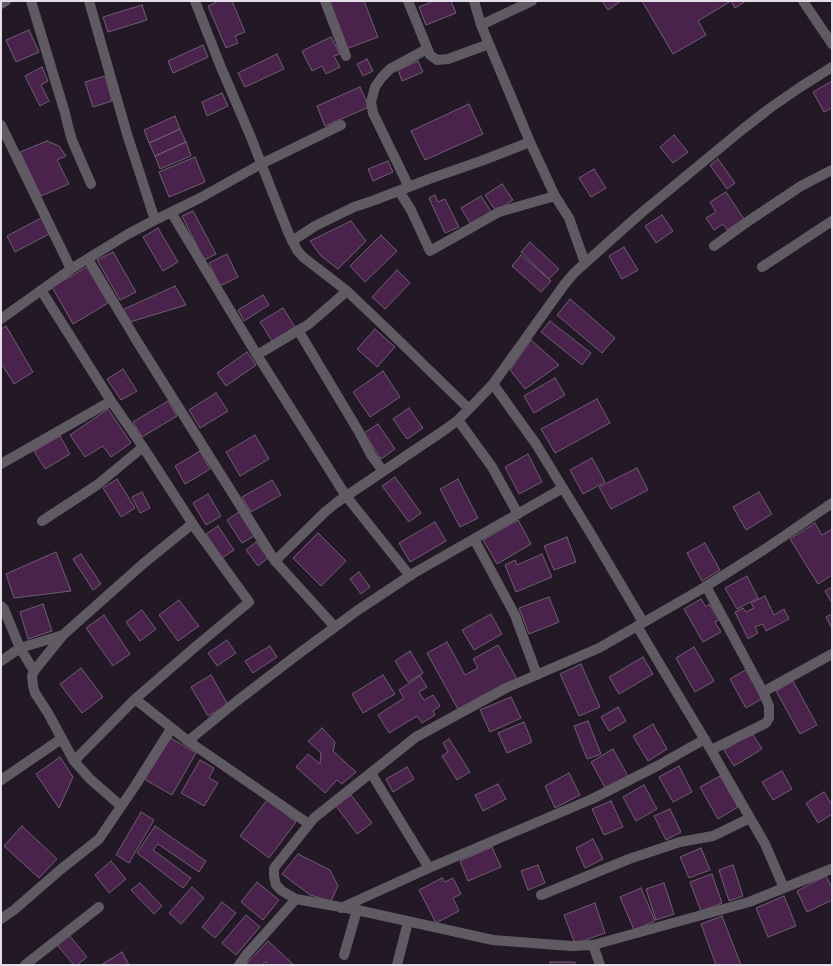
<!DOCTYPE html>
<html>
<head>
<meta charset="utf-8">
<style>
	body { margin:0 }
	#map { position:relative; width:833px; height:966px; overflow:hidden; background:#231826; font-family:Karla,sans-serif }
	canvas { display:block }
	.frame { position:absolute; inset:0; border:2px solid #e5dde7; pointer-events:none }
</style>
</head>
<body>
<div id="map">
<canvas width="833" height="966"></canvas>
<div class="frame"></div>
</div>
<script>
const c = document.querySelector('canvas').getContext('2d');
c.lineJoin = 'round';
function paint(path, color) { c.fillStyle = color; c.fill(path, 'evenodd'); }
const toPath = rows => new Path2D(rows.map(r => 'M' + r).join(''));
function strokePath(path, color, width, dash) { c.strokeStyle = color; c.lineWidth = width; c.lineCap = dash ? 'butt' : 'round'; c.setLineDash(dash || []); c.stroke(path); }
const building = toPath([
	[219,1,232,1,245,32,235,36,238,43,226,48,208,6,219,1],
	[328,1,364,1,378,37,346,49,328,1],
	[434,1,451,1,456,13,426,25,419,7,434,1],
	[602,1,621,1,608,10,602,1],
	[642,1,746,1,735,8,731,1,698,21,706,35,673,54,642,1],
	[142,5,147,20,108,32,103,17,142,5],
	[29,30,39,52,16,62,6,40,29,30],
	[331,37,340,54,334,56,340,67,326,74,322,66,312,71,302,51,331,37],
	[203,45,208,57,173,73,168,61,203,45],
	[277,54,284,69,245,87,238,73,277,54],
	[367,59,373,71,363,76,357,64,367,59],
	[418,61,423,72,402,81,398,70,418,61],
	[42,67,48,81,41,85,49,101,40,106,25,76,42,67],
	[105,76,112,101,93,107,85,82,105,76],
	[832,81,832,108,824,112,813,92,832,81],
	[360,87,369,107,325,126,317,106,360,87],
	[222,93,228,106,207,116,202,102,222,93],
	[469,104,483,134,425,160,411,131,469,104],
	[175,116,180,129,149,143,144,130,175,116],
	[180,129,186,142,155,156,149,143,180,129],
	[674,135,688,152,673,163,660,147,674,135],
	[47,141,59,146,66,156,57,160,69,184,41,196,20,152,47,141],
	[186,142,191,156,160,169,155,156,186,142],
	[195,157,205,182,169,197,159,172,195,157],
	[718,159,735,183,727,189,710,165,718,159],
	[388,161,393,172,373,181,368,169,388,161],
	[594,169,606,188,591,197,579,178,594,169],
	[502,184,513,200,496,211,485,195,502,184],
	[726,192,744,219,727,230,723,224,714,230,706,218,716,212,710,202,726,192],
	[435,195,438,202,445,199,459,227,445,233,429,198,435,195],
	[481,196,492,213,472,226,461,208,481,196],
	[193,211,216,254,204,260,182,216,193,211],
	[662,215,673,231,656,243,645,226,662,215],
	[43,217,51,233,15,252,7,236,43,217],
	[351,221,366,241,338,269,321,256,310,241,351,221],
	[158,228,178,262,163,271,143,237,158,228],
	[381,235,397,251,365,282,350,266,381,235],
	[530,242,559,269,549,279,521,252,530,242],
	[624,247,638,270,622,279,609,256,624,247],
	[113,252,136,292,120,300,97,260,113,252],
	[227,254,238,277,220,286,209,263,227,254],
	[521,255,551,281,541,292,512,266,521,255],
	[87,267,108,303,73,324,52,287,87,267],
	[397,270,410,283,385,309,372,297,397,270],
	[175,286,186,305,130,322,122,310,175,286],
	[263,295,269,305,244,321,238,310,263,295],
	[570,299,615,338,602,353,557,315,570,299],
	[283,308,295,327,272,341,260,322,283,308],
	[550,321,591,353,582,365,541,332,550,321],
	[6,326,33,372,14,384,1,363,1,329,6,326],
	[375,329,395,347,377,367,357,349,375,329],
	[531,340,559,365,525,389,510,370,531,340],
	[247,352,256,365,226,386,217,373,247,352],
	[123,369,137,391,121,400,107,379,123,369],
	[383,371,400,397,370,417,353,392,383,371],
	[555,378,565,395,534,413,524,396,555,378],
	[216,393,228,411,200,428,189,410,216,393],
	[597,399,610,423,555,453,541,429,597,399],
	[168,401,177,416,142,437,133,422,168,401],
	[409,408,423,428,407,439,393,419,409,408],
	[108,409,131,443,111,457,103,446,85,457,70,435,108,409],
	[378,424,395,449,381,459,364,433,378,424],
	[255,435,269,459,240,476,226,452,255,435],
	[60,436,70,454,45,469,34,451,60,436],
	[200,451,210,469,185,484,175,466,200,451],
	[528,454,542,482,519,494,505,467,528,454],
	[592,458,605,482,583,494,570,470,592,458],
	[637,468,648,490,611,509,599,487,637,468],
	[395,477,421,513,409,522,382,486,395,477],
	[117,479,135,508,121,517,103,488,117,479],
	[458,479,478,518,460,527,440,489,458,479],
	[272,480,281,495,251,512,242,497,272,480],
	[142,492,150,508,140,513,132,497,142,492],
	[759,492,772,514,746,530,733,507,759,492],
	[208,494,221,516,206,525,193,503,208,494],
	[239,512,254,536,242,543,227,520,239,512],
	[518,520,531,544,497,564,483,540,518,520],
	[435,522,446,541,410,562,399,543,435,522],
	[815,523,822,535,832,529,832,575,818,584,790,539,815,523],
	[218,526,234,550,222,558,206,534,218,526],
	[318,533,346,561,321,586,293,558,318,533],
	[567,537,576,562,554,570,544,546,567,537],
	[256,542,268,558,258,566,246,550,256,542],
	[705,543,720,570,702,581,687,553,705,543],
	[56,552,71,591,14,598,6,574,56,552],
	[81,554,101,584,93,590,73,559,81,554],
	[542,554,552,577,516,592,505,565,515,560,517,565,542,554],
	[359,572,370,587,361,594,350,579,359,572],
	[747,576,758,598,737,609,725,588,747,576],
	[832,587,832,603,825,591,832,587],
	[765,596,774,615,784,609,789,619,766,631,763,624,755,627,758,633,748,639,735,612,743,608,746,612,754,608,751,603,765,596],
	[549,597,559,622,529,634,519,608,549,597],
	[701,599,706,607,709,604,719,620,715,622,721,632,703,642,684,609,701,599],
	[179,600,199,626,178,641,159,615,179,600],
	[43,604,52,631,28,639,20,612,43,604],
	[142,610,156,629,140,641,126,622,142,610],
	[491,614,502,634,474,650,462,630,491,614],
	[832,614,832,629,826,617,832,614],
	[104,615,130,654,113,666,86,628,104,615],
	[227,640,236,653,217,666,208,653,227,640],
	[447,642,465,675,478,668,473,659,498,645,517,679,459,711,427,653,447,642],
	[270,646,277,657,253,673,245,661,270,646],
	[694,647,714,681,695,692,676,658,694,647],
	[410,651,423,673,408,682,395,661,410,651],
	[643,657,653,674,619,694,609,677,643,657],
	[581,664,600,707,579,716,560,674,581,664],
	[81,668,103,697,82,713,60,684,81,668],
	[747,669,763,698,746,708,730,679,747,669],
	[211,675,228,705,208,716,191,687,211,675],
	[383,675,395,694,363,713,352,694,383,675],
	[420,676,427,687,419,692,424,700,433,695,440,706,433,711,435,715,422,723,417,716,389,733,378,715,404,698,399,690,420,676],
	[793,681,817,725,800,734,776,691,793,681],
	[511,697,521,718,490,732,480,710,511,697],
	[618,707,626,721,609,731,601,717,618,707],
	[588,721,601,754,587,759,574,726,588,721],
	[524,722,532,742,507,753,498,733,524,722],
	[653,724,667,749,648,761,633,736,653,724],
	[322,728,335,742,333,751,356,772,342,784,337,780,325,793,296,767,308,754,320,764,321,753,308,741,322,728],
	[752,733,762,749,734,766,724,750,752,733],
	[169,737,196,753,172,795,144,779,169,737],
	[449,739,470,772,457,780,442,756,448,752,443,743,449,739],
	[613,749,628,776,606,789,591,762,613,749],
	[60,757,73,777,59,808,36,774,60,757],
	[200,760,214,768,209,778,218,783,204,806,181,793,200,760],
	[679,766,692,792,673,802,659,777,679,766],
	[407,767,414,779,393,792,386,779,407,767],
	[782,771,792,789,773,800,762,782,782,771],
	[569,773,580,795,555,808,545,786,569,773],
	[720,776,738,807,718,819,700,787,720,776],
	[498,784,506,799,483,811,475,795,498,784],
	[644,785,657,809,636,821,623,797,644,785],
	[824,792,832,805,832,814,818,823,806,803,824,792],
	[351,795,372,823,357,834,336,806,351,795],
	[267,800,296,822,269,858,240,836,267,800],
	[611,801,623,827,604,835,592,809,611,801],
	[670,809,681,832,666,840,654,816,670,809],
	[141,812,154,820,129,863,116,855,141,812],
	[22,826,57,859,39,878,4,846,22,826],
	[155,826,206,861,199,872,158,844,153,850,191,878,183,888,137,853,155,826],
	[593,839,603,859,585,868,576,848,593,839],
	[492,847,501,867,468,881,460,861,492,847],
	[701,848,710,870,689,878,680,857,701,848],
	[298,854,330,870,338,886,331,901,310,895,282,874,298,854],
	[111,861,126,879,109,893,95,875,111,861],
	[538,865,545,883,528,890,521,871,538,865],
	[733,865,743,896,729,901,719,870,733,865],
	[712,874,722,903,701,911,690,882,712,874],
	[826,876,832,888,832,900,807,912,797,891,826,876],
	[442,878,445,882,453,878,461,894,453,898,459,911,436,923,419,890,442,878],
	[257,882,279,900,263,920,241,902,257,882],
	[140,883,162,906,154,914,131,890,140,883],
	[664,883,674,914,656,920,646,889,664,883],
	[192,887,204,898,181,924,169,913,192,887],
	[641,888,655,921,634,930,620,897,641,888],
	[784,896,796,926,768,937,756,908,784,896],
	[222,902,236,913,215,938,202,927,222,902],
	[595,903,605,933,575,944,564,915,595,903],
	[246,915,260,927,236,955,222,943,246,915],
	[722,916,741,965,716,965,701,924,722,916],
	[69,935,87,957,77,965,74,965,57,945,69,935],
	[268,941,294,965,268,965,265,962,262,965,247,965,246,964,268,941],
	[122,952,129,965,101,965,122,952],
	[550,962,575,962,575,965,550,965,550,962]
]);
paint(building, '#4a234d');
strokePath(building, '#6e5f6f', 1);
strokePath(toPath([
	[31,1,65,113,68,126,72,140,91,184],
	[89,1,127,134,155,220],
	[195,1,220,65,250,135,288,232,297,250,303,257,347,291,388,330,469,409],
	[325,1,346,56],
	[408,1,430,55,437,60,448,59,489,44],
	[474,1,481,25,489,44,530,142,555,196,569,218,585,263],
	[803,1,832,44],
	[1,4,6,1],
	[481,25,532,1],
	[1,125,71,269],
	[409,187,373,113,371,102,375,87,382,77,390,69,427,49],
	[399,191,411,210,430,251,499,212,555,196],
	[171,212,257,355,346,496,410,576],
	[292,241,315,226,354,207,375,200,429,179,481,161,530,142],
	[714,246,747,222,801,186,832,170],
	[88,259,135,338,275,561,335,627],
	[762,267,832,221],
	[41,290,111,401,143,447,196,529,249,602,194,648,135,699,74,761],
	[1,319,71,269,128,234,155,220,200,198,261,164,341,125],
	[298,330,359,432,371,455,383,471],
	[257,355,309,324,347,291],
	[493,384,536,444,591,534,643,622],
	[458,420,492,467,518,514],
	[1,464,111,401],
	[832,503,765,549,700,590,599,648,506,688,416,737,314,818,274,868,274,876,276,885,282,891,296,899,357,910,493,940,571,946,593,945,749,902,831,869,832,870],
	[42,521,97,485,143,447],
	[474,539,515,615,537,675],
	[275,561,325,512,336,503,446,429,458,420,469,409,493,384,564,285,574,273,640,214,743,129,770,108,799,88,832,67],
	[706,586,763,692,769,706,769,718,766,723,760,726,711,750],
	[1,606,4,609,20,648,34,671,32,676,33,686,35,693,48,713,74,761,90,779,121,806],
	[637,626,711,750,765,844,784,888],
	[1,661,20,648,63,635],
	[34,671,63,635,144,563,192,524],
	[763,692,832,654],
	[135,699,188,741,309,824],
	[188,741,237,701,297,655,358,610,414,573,563,488],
	[371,773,429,868],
	[1,780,61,739],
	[541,895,629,859,680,842,713,836,750,818],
	[341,908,429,868,592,799,659,765,705,739],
	[1,919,14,910,60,870,99,839,135,786,171,729],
	[593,945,600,965],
	[344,955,357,910],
	[25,965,99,907],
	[239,965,246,955,296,899],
	[397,965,408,922]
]), '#605a62', 10);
</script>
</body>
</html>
